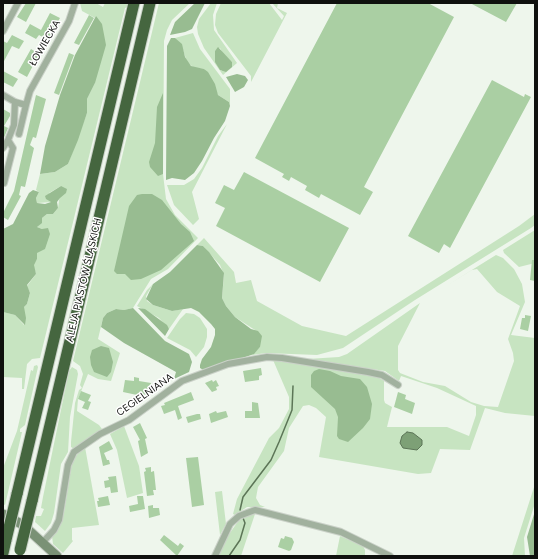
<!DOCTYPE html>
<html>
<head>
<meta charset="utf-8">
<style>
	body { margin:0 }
	#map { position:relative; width:538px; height:559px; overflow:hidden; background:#eef6ec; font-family:Figtree,sans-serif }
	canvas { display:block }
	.frame { position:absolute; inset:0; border:4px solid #0f110e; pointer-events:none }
</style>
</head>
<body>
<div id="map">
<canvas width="538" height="559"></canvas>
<div class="frame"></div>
</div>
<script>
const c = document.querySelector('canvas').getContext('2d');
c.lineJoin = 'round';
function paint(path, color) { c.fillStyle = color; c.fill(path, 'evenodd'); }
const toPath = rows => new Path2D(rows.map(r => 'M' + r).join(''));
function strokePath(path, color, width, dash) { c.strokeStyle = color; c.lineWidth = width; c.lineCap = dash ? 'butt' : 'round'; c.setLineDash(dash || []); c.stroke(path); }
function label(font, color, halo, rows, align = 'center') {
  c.font = font + ' Figtree,sans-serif'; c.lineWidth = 3; c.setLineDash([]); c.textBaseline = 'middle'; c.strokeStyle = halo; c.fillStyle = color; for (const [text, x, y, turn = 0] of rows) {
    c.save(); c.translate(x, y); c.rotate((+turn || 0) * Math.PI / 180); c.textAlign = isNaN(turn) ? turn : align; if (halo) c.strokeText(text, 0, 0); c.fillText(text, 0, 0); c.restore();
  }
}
paint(toPath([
	[80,3,96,3,103,7,105,3,128,3,127,7,125,8,40,358,32,359,27,364,24,389,22,389,22,378,3,377,3,312,15,315,24,325,24,307,27,304,30,293,27,286,36,274,33,265,37,259,37,252,42,229,37,227,42,218,47,214,53,214,58,208,61,186,49,193,51,202,37,203,36,198,39,192,36,190,40,174,55,172,68,164,87,113,87,99,95,83,96,16,95,18,82,11],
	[159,3,190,3,172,20,167,30,164,41,163,174,166,199,175,215,198,238,168,269,151,279,133,308,124,310,116,309,107,313,103,318,98,339,120,353,111,381,98,379,88,374,78,399,77,411,99,425,102,429,74,449,71,447,71,442,75,403,79,390,82,388,80,385,83,374,80,366,73,361],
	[211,3,217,3,213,15,214,30,237,63,223,75,204,48,198,34,197,27,199,19],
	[220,48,223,54,232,62,221,71,215,59,215,51],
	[221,3,269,3,282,20,284,16,272,3,278,3,277,8,287,13,251,82,251,76,218,33,215,25,216,14],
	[193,33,200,49,230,89,230,106,229,102,218,95,204,69,194,68,187,62,183,50,175,38],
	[227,124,192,192,199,219,193,225,174,205,167,185,184,185,194,179,202,168,218,136],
	[535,214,535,225,531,228,415,300,343,348,317,355,266,353,252,355,260,347,255,330,235,317,226,306,222,298,224,275,220,265,203,246,197,245,204,238,234,272,236,283,251,280,257,301,302,326,346,336,519,226],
	[535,230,535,263,519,267,504,253,503,250],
	[496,255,503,258,514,269,522,284,525,302,511,335,535,338,535,416,505,413,485,408,470,450,440,449,431,473,418,474,319,457,326,417,316,408,309,405,303,406,289,428,284,451,258,487,256,498,260,505,265,507,247,507,235,515,233,514,237,499,269,438,279,428,289,409,289,397,273,360,291,361,375,375,384,381,384,400,385,403,392,407,387,427,447,427,469,436,476,415,476,406,437,388,401,376,399,381,385,371,307,359,339,357,347,354,420,303,398,346,398,370,400,373,423,382,445,386,471,402,484,406,498,407,514,361,513,353,508,339,520,306,497,292,477,269,472,270,446,286],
	[153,284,146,296,147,301,153,305,172,311,183,309,169,329,159,318,137,306,147,290],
	[186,313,194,314,200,318,207,329,207,337,204,347,196,357,190,350,167,338,180,319],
	[37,365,38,367,25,425,20,429,20,432,22,432,5,505,3,504,3,468,17,431,31,370,33,371,34,366],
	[72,367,77,370,78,374,70,417,68,452,61,464,54,513,51,523,45,531,35,522,36,516,41,516,44,509,41,508,43,497,69,371],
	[124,426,139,466,143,493,127,498,117,450,110,434],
	[85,447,99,525,72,528,72,540,73,541,63,553,53,544,52,536,59,526,64,512,72,462,81,449],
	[535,484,535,503,524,538,525,556,512,556],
	[222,491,226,524,220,535,215,492],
	[255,514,241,556,219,556,225,540,239,520,245,516],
	[340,536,363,546,365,550,365,556,336,556]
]), '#c7e4c1');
paint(toPath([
	[195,3,205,3,192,29,185,32,170,35,175,22],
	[96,16,102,24,106,45,95,83,87,99,87,113,78,140,68,164,55,172,40,174,45,146,60,95,75,55],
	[171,38,175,38,182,44,185,57,191,66,204,69,208,72,215,84,218,95,229,102,230,106,225,121,214,138,202,161,194,173,185,180,172,178,166,180,167,46],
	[218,47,232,62,232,67,226,72,220,70,215,62,215,51],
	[237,74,245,76,248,80,244,87,235,92,226,77],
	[163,93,163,174,158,176,150,167,149,162,155,143,157,107],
	[61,186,67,189,66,193,60,198,57,202,58,208,53,214,47,214,42,218,42,223,37,227,42,229,48,228,50,234,45,249,37,253,37,259,34,265,36,274,27,285,30,293,27,304,24,307,26,318,25,325,15,315,3,312,3,229,13,224,29,193,33,190,39,192,36,198,37,203,45,204,51,202,46,199,45,196],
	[142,194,152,194,162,200,181,224,190,232,194,241,161,270,141,279,131,280,125,274,117,274,114,271,129,206,137,195],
	[197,245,203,246,209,252,224,273,222,298,226,306,235,317,251,329,258,331,262,336,260,347,254,354,205,371,200,368,200,365,202,359,211,347,215,335,215,329,211,324,199,312,191,308,172,311,153,305,146,299,153,284,170,272],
	[133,308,165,341,189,354,192,362,189,372,174,379,176,372,124,343,101,327,103,318,107,313,116,309,124,310],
	[138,308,145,309,167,325,169,329,165,336],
	[101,346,109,348,113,362,111,372,107,377,94,372,91,365,90,357,92,350],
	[319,369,330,371,341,376,360,379,367,387,372,404,370,419,363,428,348,442,339,439,337,436,338,417,335,409,311,387,311,375,314,371],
	[535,511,535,556,530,556,527,537]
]), '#98bc91');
const water = toPath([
	[407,432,413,433,422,440,422,445,417,450,403,448,400,443,402,436,407,432]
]);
paint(water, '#7da076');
strokePath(water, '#5c7557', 1);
strokePath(toPath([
	[240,510,243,497,271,460,279,442,292,410,293,386],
	[229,556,240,540,245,523,243,518]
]), '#5c7557', 1.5);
paint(toPath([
	[26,3,36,3,26,22,17,17],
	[337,3,428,3,454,17,364,187,373,192,360,215,321,194,319,198,305,190,307,186,291,177,289,181,282,177,284,174,255,158],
	[470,3,517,3,506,22],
	[50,13,60,18,48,40,39,35,36,39,25,33,30,24,41,30],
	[89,15,94,18,79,45,74,43],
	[12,35,24,41,19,49,12,46,3,63,3,41,7,43],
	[31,49,39,54,27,77,18,72],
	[69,53,74,55,59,95,54,93],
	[3,71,18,79,13,87,3,82],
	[492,80,524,97,525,94,531,97,450,248,444,244,439,253,408,236],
	[36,95,46,99,36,138,33,137,30,145,34,148,25,187,21,186,19,195,21,196,8,220,3,217,3,213,14,191],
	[3,109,10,113,10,116,4,126,8,128,3,140],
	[244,172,349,228,320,282,216,226,225,208,215,203,224,185,234,190],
	[532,260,535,260,535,281,530,280],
	[525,315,531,316,528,331,520,329,522,318,525,318],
	[261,368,262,375,259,376,259,380,245,382,243,371],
	[134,377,139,378,139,381,151,383,149,395,137,394,137,395,123,392,125,380,134,381],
	[212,380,213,382,216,380,219,386,216,387,217,390,212,392,205,383],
	[81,391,91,395,88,401,91,402,88,410,82,408,85,402,78,399],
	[191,392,194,400,178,406,182,418,178,420,175,410,164,414,161,406,165,405,164,403],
	[398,392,406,395,405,399,415,403,412,414,394,407],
	[252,402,258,403,260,418,245,418,245,411,252,411],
	[216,411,217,413,226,411,228,417,211,423,209,414],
	[197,414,200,414,201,419,188,423,186,417],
	[140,423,147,438,145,439,148,453,141,457,138,441,140,440,133,427],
	[109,441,113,449,104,453,107,460,109,460,110,464,103,466,99,447],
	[198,457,204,505,192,507,186,458],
	[151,467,151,472,154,471,156,490,153,490,154,495,147,496,144,472,146,471,145,468],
	[116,476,118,492,111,493,110,487,105,488,104,481,109,480,108,477],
	[108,496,110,505,98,507,97,501,99,501,98,498],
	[137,496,143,496,145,509,130,512,129,506,138,504],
	[153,505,153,508,159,508,160,515,149,518,148,506],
	[164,535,178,546,180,543,184,546,177,556,160,540],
	[285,536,292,538,294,542,291,550,289,551,278,547,281,538,284,539]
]), '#aacfa3');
const street = toPath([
	[3,31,18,3],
	[3,95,15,102,26,105,30,91,69,21,75,3],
	[19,134,26,105],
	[3,148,8,140],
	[4,183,13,148,8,140,14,125,15,102],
	[43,542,54,530,59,520,68,465,74,452,100,434,129,420,182,381,228,364,267,357,282,358,368,372,382,375,398,385],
	[215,556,230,524,239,516,255,510,341,532,390,556]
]);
const secondary = toPath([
	[3,514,23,525,57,556]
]);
const highway = toPath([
	[17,494,134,3],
	[32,501,150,3],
	[3,553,6,540]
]);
strokePath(street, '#cad1c8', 8);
strokePath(secondary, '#cad1c8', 11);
strokePath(highway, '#cad1c8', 13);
strokePath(street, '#a1b19e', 6);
strokePath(secondary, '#7a9175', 9);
strokePath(highway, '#45663f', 11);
const highwayBridge = toPath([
	[6,540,17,494],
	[20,550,32,501]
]);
strokePath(highwayBridge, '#cad1c8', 13, []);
strokePath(highwayBridge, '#45663f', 11);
label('10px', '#0f110e', '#fff', [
	["ŁOWIECKA",45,43,-60],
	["ALEJA PIASTÓW ŚLĄSKICH",84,280,-77],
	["CEGIELNIANA",145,395,-35]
]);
</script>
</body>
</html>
